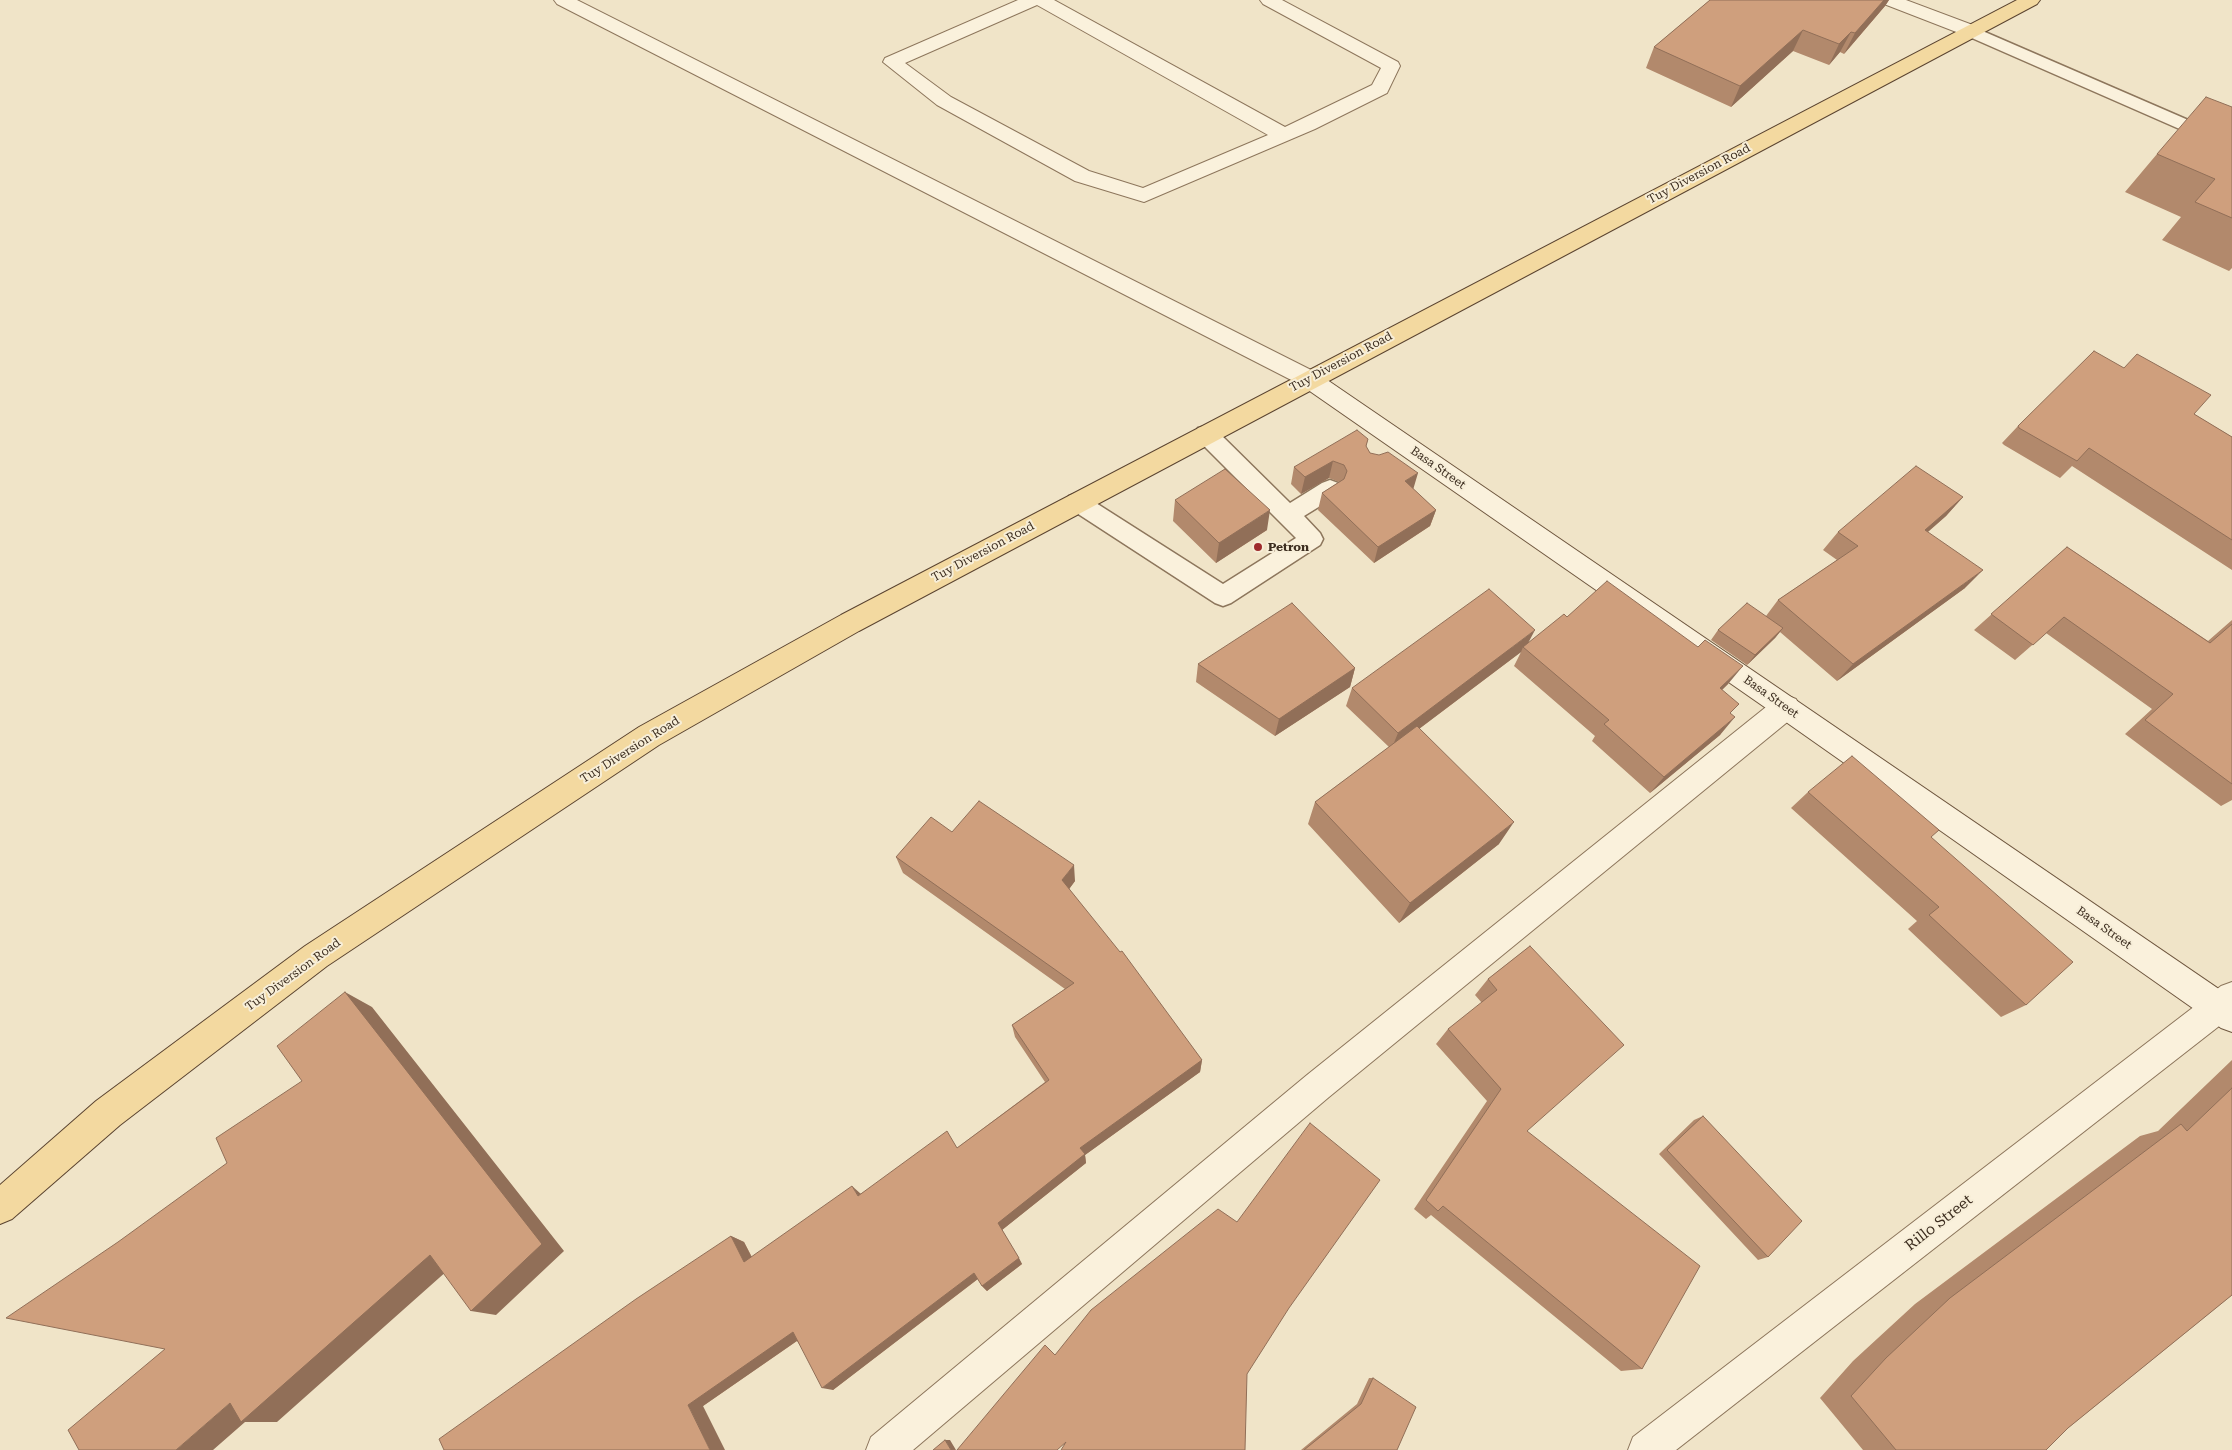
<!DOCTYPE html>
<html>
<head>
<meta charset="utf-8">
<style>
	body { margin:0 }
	canvas { display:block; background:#f0e4c8 }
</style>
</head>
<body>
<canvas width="2232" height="1450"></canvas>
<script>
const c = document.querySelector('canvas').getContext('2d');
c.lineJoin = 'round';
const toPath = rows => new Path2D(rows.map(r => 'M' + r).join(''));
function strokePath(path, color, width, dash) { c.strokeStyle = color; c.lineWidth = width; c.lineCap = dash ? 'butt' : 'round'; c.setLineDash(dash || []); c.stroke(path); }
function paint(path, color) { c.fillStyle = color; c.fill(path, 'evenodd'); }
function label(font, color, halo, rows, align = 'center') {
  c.font = font + ' "Roboto Serif",serif'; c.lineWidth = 4; c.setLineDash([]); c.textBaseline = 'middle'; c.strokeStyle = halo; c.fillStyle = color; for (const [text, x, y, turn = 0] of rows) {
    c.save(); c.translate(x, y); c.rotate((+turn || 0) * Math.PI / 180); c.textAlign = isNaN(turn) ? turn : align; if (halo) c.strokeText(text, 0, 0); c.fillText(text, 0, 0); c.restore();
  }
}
const lane = toPath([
	[1971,26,2232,139,2232,152,1965,35,1963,31,1965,27,1971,26],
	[1206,426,1214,428,1290,503,1322,483,1330,480,1338,483,1341,489,1338,495,1304,516,1320,533,1323,539,1320,545,1231,603,1223,606,1215,603,1069,508,1066,502,1069,496,1077,493,1085,496,1223,584,1296,538,1198,440,1195,434,1198,428,1206,426]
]);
const street = toPath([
	[554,0,577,0,1317,373,1320,379,1317,385,1309,387,1301,385,557,4,554,0],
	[1018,0,1054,0,1285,127,1372,85,1381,68,1263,4,1260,0,1282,0,1398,62,1400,66,1387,93,1315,129,1144,202,1075,181,937,105,883,62,885,58,1018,0],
	[1037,5,1268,135,1143,188,1089,171,951,97,905,63,1037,5],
	[1881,0,1906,0,1978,27,1980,31,1978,35,1971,37,1964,35,1884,4,1881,0],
	[1786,695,1796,699,1800,707,1796,715,1329,1097,913,1450,866,1450,871,1437,1307,1075,1776,699,1786,695],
	[2232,982,2232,1016,1676,1450,1628,1450,1633,1437,2221,986,2232,982]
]);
const secondary = toPath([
	[1309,371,1317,373,2232,998,2232,1032,2221,1028,1776,715,1301,385,1298,379,1301,373,1309,371]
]);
const primary = toPath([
	[2017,0,2040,0,2037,4,859,631,659,745,327,966,120,1125,12,1219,0,1224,0,1185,96,1101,305,946,639,727,841,615,2017,0]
]);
strokePath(lane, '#8d765c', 3);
strokePath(street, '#8d765c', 2);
strokePath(secondary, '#6f573f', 2);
strokePath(primary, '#5b4430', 2);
paint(lane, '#faf1dc');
paint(street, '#faf1dc');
paint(secondary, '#faf1dc');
paint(primary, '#f3d9a0');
paint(toPath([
	[1710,0,1889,0,1885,6,1844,54,1840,52,1829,65,1793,51,1731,107,1646,68,1654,47],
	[2232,107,2232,268,2229,271,2162,240,2181,217,2125,192,2157,154],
	[2194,414,2232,437,2232,570,2072,466,2060,478,2004,445,2002,443,2018,426],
	[1368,439,1366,447,1370,453,1413,489,1436,510,1430,526,1374,563,1318,510,1322,493,1339,482,1329,478,1301,494,1291,484,1294,467],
	[1963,497,1946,516,1928,532,1965,588,1837,681,1780,632,1775,638,1747,665,1711,640,1718,630,1766,616,1778,600,1837,560,1823,550,1838,532],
	[1175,500,1267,530,1216,563,1173,521],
	[2067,547,2208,641,2232,620,2232,800,2221,806,2125,734,2152,709,2046,633,2015,660,1974,630],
	[1567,617,1728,684,1722,690,1731,714,1720,735,1650,793,1592,741,1595,736,1514,666,1521,652,1419,729,1499,844,1399,923,1308,824,1315,802,1389,747,1346,706,1352,688,1528,644],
	[1198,664,1355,668,1350,687,1275,736,1196,682],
	[1808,792,1931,837,2026,1005,2001,1017,1908,929,1917,921,1791,808],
	[952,832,1075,881,1069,889,1202,1060,1200,1072,1085,1155,1086,1163,1002,1230,1022,1264,987,1291,982,1286,978,1279,833,1390,797,1341,703,1406,444,1450,731,1236,744,1242,752,1257,860,1194,957,1148,1045,1082,1015,1037,1012,1025,1065,989,903,873,896,857],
	[1530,946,1527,1131,1642,1369,1621,1371,1431,1215,1426,1219,1414,1209,1487,1101,1436,1044,1448,1029,1482,1003,1475,995,1488,979],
	[2232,1060,2232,1295,2068,1428,2046,1450,1863,1450,1820,1398,1853,1361,1915,1304,2140,1136,2158,1131],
	[1703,1116,1768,1257,1758,1260,1659,1154,1694,1120],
	[1369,1378,1373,1378,1397,1450,1301,1450,1357,1404]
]), '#b2896c');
paint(toPath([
	[1884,0,1889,0,1885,6,1844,54,1855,33],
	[1803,30,1793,51,1731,107,1740,86],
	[1851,32,1840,52,1829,65,1839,44],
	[1333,461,1329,478,1301,494,1305,477],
	[1418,473,1413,490,1405,481],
	[1963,497,1946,516,1909,548,1925,530],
	[1270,510,1267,530,1216,563,1219,543],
	[1436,510,1430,526,1374,563,1378,547],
	[1983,570,1965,588,1837,681,1853,664],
	[1783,628,1775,638,1747,665,1755,655],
	[1535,630,1525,649,1523,647,1521,652,1391,750,1398,733],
	[1743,666,1728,684,1705,706,1720,688],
	[1355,668,1350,687,1275,736,1279,719],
	[1735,717,1720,735,1650,793,1664,777],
	[1514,822,1499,844,1399,923,1410,903],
	[1074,865,1075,881,1064,896,1062,880],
	[345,992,372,1007,564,1251,496,1315,471,1311],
	[1202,1060,1200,1072,1085,1155,1086,1163,1002,1230,998,1223,1080,1148],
	[852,1186,861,1194,858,1196],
	[731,1236,744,1242,757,1268,744,1262],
	[430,1255,457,1262,277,1422,245,1422,213,1450,176,1450,230,1403],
	[1019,1258,1022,1264,987,1291,982,1286],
	[974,1273,979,1278,833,1390,822,1388],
	[793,1332,804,1336,703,1406,725,1450,710,1450,688,1405],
	[945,1440,950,1440,956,1450,951,1450]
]), '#916f58');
const building = toPath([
	[1710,0,1884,0,1855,33,1851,32,1839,44,1803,30,1740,86,1654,47,1710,0],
	[2206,97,2232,107,2232,218,2195,202,2215,179,2157,154,2206,97],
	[2094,351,2124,368,2137,354,2211,395,2194,414,2232,437,2232,540,2089,448,2077,461,2019,428,2018,426,2094,351],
	[1357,430,1368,439,1366,446,1370,453,1379,455,1388,452,1418,473,1405,481,1436,510,1378,547,1322,493,1344,479,1347,471,1344,465,1333,461,1305,477,1294,467,1357,430],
	[1916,466,1963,497,1925,530,1983,570,1853,664,1778,600,1858,546,1838,532,1916,466],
	[1225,469,1270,510,1219,543,1175,500,1225,469],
	[2067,547,2210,643,2232,624,2232,784,2145,720,2173,694,2064,617,2033,645,1991,614,2067,547],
	[1607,581,1698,647,1705,640,1743,666,1720,688,1739,704,1730,713,1735,717,1664,777,1604,724,1609,720,1523,647,1564,614,1567,617,1607,581],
	[1489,589,1535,630,1398,733,1352,688,1489,589],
	[1292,603,1355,668,1279,719,1198,664,1292,603],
	[1747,603,1783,628,1755,655,1718,630,1747,603],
	[1417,726,1514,822,1410,903,1315,802,1417,726],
	[1852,756,1939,830,1931,837,2073,962,2026,1005,1929,915,1939,907,1808,792,1852,756],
	[979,801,1074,865,1062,880,1120,952,1122,951,1202,1060,1080,1148,1085,1154,998,1223,1019,1258,982,1286,974,1273,822,1388,793,1332,688,1405,710,1450,444,1450,439,1439,636,1299,731,1236,744,1262,852,1186,858,1196,947,1131,957,1148,1049,1080,1012,1025,1074,983,896,857,931,817,952,832,979,801],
	[1530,946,1624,1045,1527,1131,1700,1266,1642,1369,1443,1206,1438,1211,1426,1200,1501,1089,1448,1029,1497,990,1488,979,1530,946],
	[345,992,542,1244,471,1311,430,1255,241,1422,230,1403,176,1450,79,1450,68,1430,165,1349,6,1318,118,1242,227,1163,216,1138,302,1081,277,1046,345,992],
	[2232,1088,2232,1295,2068,1428,2046,1450,1896,1450,1851,1396,1886,1358,1950,1298,2181,1124,2187,1131,2232,1088],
	[1703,1116,1802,1221,1768,1257,1667,1150,1703,1116],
	[1310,1123,1380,1180,1289,1308,1247,1374,1245,1450,1061,1450,1066,1442,1057,1450,957,1450,1045,1345,1055,1355,1091,1310,1218,1209,1237,1222,1310,1123],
	[1373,1378,1416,1407,1397,1450,1304,1450,1361,1404,1373,1378],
	[945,1440,951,1450,933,1450,945,1440]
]);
paint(building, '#cf9f7d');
strokePath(building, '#916f58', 1);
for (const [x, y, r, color] of [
	[1258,547,5,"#9e2a2b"]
]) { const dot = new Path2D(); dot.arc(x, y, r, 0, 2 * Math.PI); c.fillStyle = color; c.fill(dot); strokePath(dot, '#f7eed8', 2); }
label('12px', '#3d2e20', '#f7eed8', [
	["Tuy Diversion Road",1699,174,-28],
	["Tuy Diversion Road",1341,362,-28],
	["Basa Street",1438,468,35],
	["Tuy Diversion Road",983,552,-28],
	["Basa Street",1771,697,35],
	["Tuy Diversion Road",630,750,-32],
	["Basa Street",2104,928,35],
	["Tuy Diversion Road",293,975,-36]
]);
label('bold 12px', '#3d2e20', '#f7eed8', [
	["Petron",1268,547]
], 'left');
label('15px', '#3d2e20', '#f7eed8', [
	["Rillo Street",1939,1223,-38]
]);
</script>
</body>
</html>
